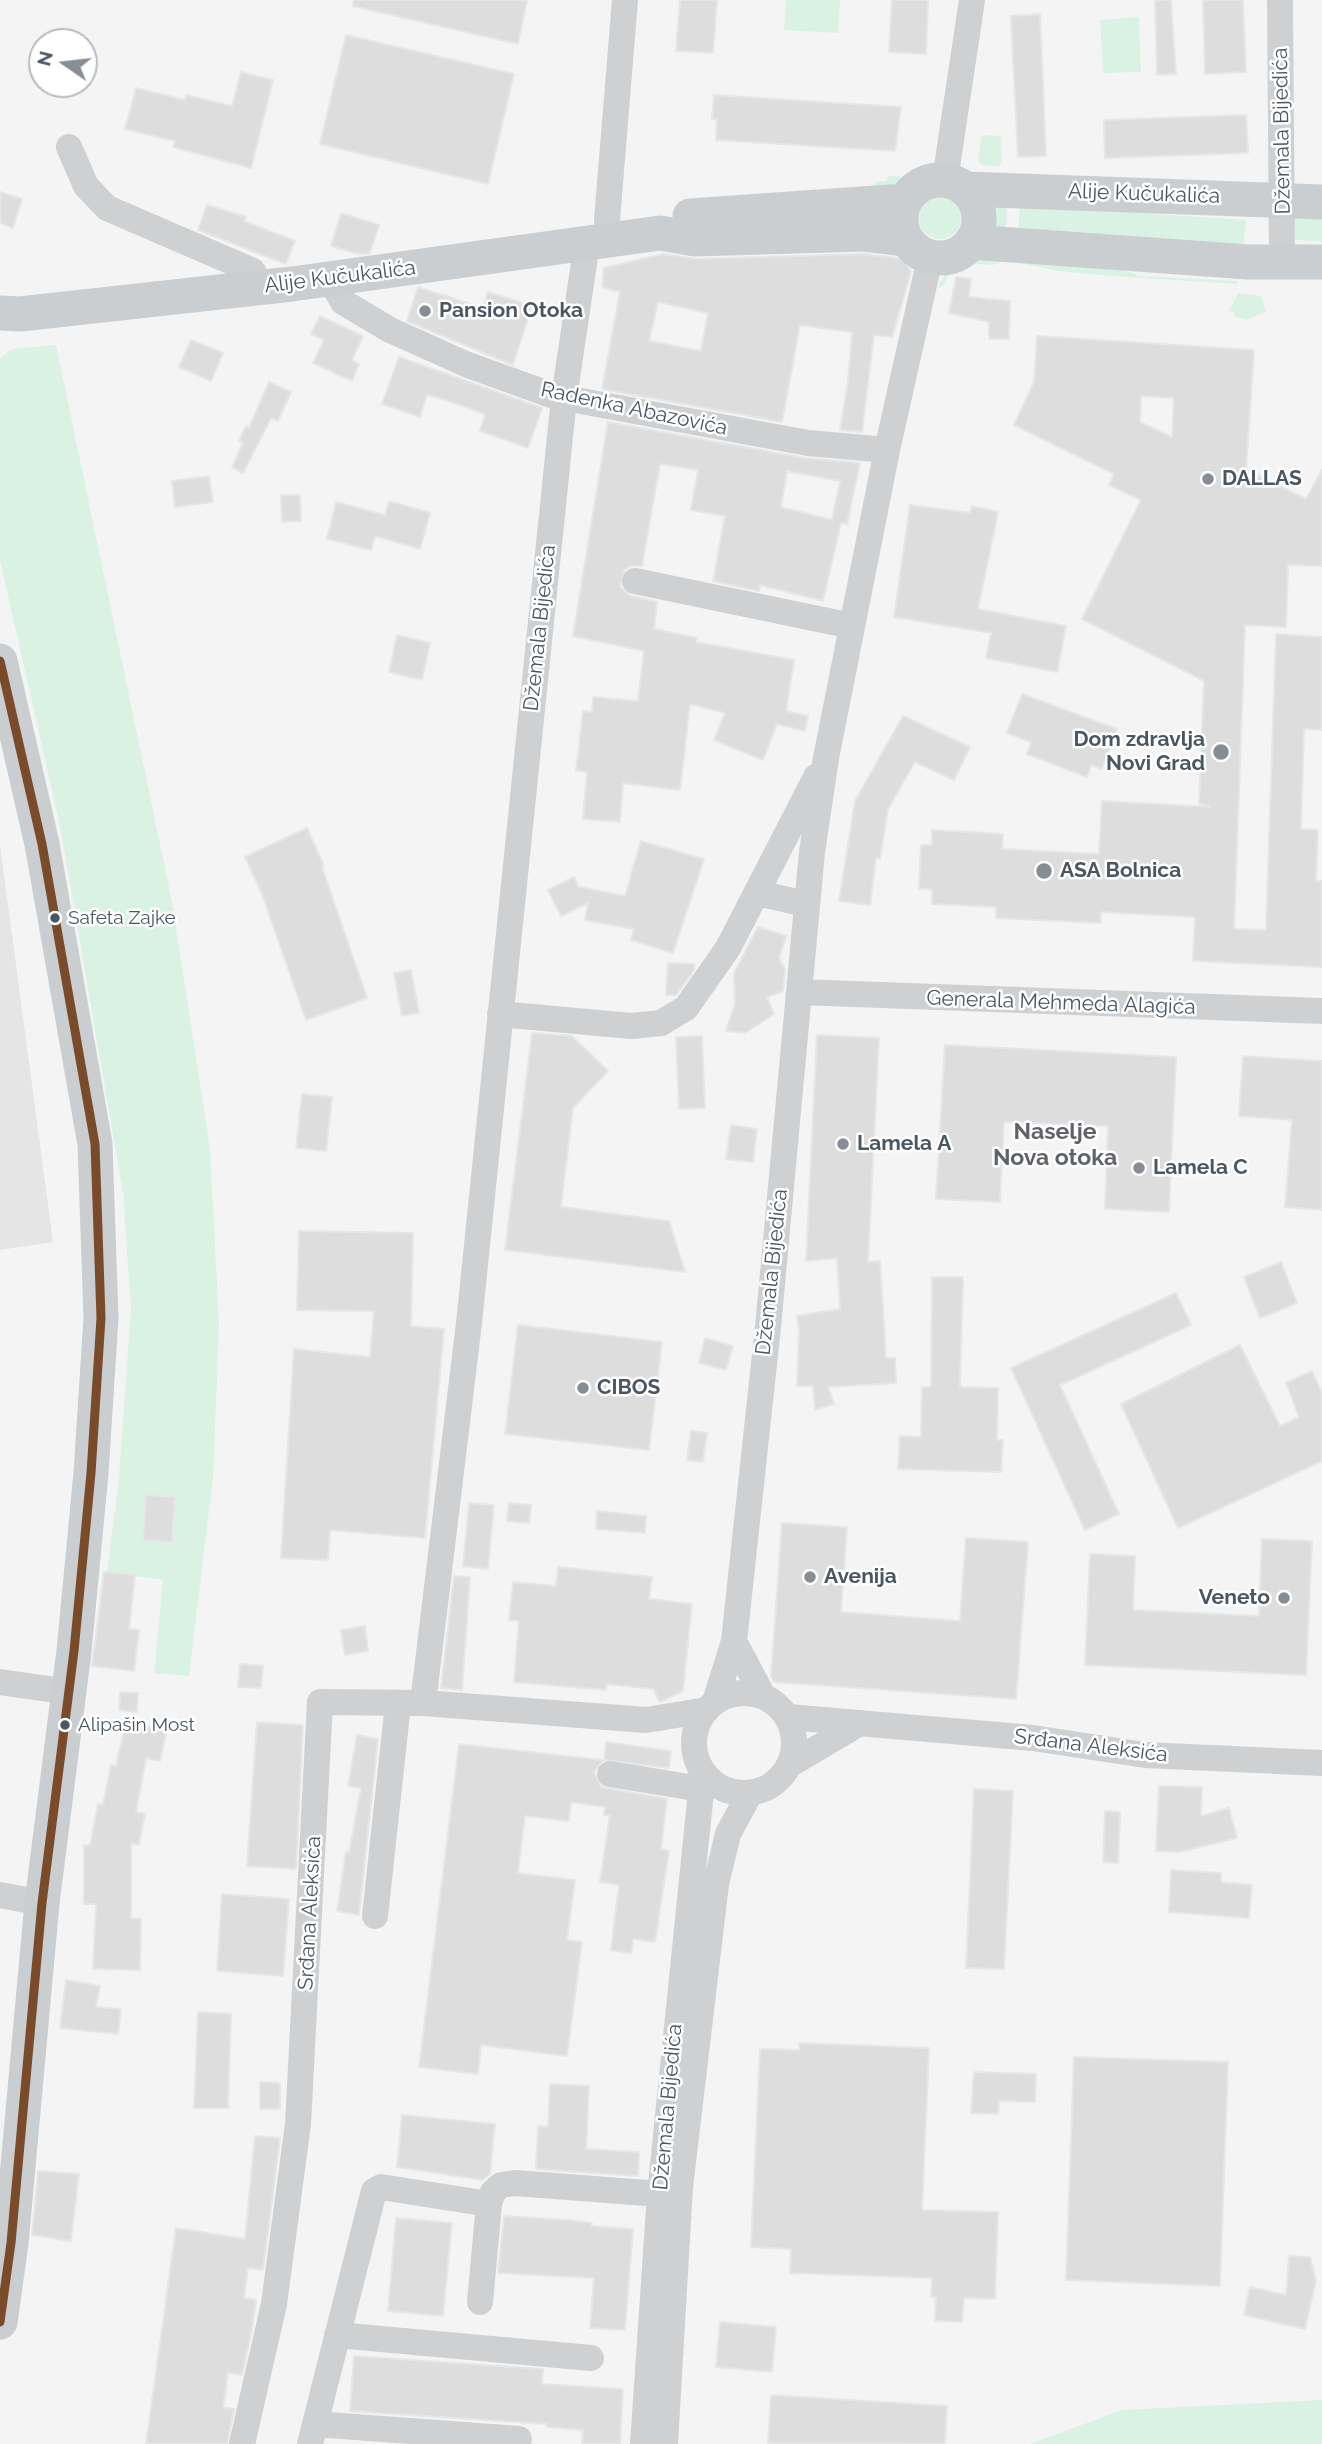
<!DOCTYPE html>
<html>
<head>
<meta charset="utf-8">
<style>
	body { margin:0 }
	#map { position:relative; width:1322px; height:2444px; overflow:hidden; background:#f4f4f4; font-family:Raleway,sans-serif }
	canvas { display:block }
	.north { position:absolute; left:28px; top:28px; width:70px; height:70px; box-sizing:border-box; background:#fff; border:2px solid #b7bbc0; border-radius:50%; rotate:284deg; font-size:19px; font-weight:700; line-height:28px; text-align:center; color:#4a5661 }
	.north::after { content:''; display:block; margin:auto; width:24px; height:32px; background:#868d94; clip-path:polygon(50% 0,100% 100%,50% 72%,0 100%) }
</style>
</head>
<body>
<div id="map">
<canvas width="1322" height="2444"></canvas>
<div class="north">N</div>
</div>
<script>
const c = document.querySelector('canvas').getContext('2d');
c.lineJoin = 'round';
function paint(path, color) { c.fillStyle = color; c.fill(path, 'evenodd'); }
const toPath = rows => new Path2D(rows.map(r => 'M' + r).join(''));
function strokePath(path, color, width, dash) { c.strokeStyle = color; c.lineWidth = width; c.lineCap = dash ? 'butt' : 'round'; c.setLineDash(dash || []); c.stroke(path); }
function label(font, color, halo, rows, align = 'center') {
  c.font = font + ' Raleway,sans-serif'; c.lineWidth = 5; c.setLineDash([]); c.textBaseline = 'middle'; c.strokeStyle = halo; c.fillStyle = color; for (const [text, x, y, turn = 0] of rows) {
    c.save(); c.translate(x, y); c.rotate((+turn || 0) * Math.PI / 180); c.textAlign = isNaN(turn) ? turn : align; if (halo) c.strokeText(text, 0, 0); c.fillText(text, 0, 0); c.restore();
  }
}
paint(toPath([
	[0,845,53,1242,0,1250]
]), '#e6e5e6');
paint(toPath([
	[786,0,840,0,838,33,784,30],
	[1139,17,1141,72,1103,73,1100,20],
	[984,135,1001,136,1002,160,999,166,981,165,978,160,981,138],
	[889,176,899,176,907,181,897,191,871,186,878,181,886,181],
	'919 218a21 21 0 1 1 42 0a21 21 0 1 1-42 0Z',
	[1007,204,1006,235,991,229,992,209,993,206],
	[1020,205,1246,220,1244,245,1018,236],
	[1322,212,1322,242,1293,239,1286,219],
	[976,254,1003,261,993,265,966,263,952,269,942,287,937,288,948,269],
	[1021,263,1110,264,1139,276,1237,281,1237,284,1112,276,1058,271],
	[1238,293,1261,296,1266,311,1248,320,1235,317,1234,312,1229,311],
	[56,345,172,902,210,1148,219,1326,213,1478,189,1676,154,1673,163,1580,107,1572,119,1478,131,1308,123,1193,61,831,0,560,0,358,12,349],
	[1322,2400,1322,2444,1030,2444,1122,2410]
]), '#d9f2e3');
const building = toPath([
	[354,0,527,0,518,44,353,6,354,0],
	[680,0,717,0,713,53,676,51,680,0],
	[892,0,928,0,926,54,889,52,892,0],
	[1155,0,1171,0,1176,74,1157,75,1155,0],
	[1203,0,1243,0,1246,72,1205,74,1203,0],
	[1040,14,1046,156,1018,157,1011,16,1040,14],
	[346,35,514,74,488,184,320,144,346,35],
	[241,72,273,80,251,168,173,147,175,141,125,129,136,88,185,100,186,95,232,106,241,72],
	[714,95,901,107,895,151,716,140,717,119,712,119,714,95],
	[1246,115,1248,153,1105,158,1104,120,1246,115],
	[0,192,22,199,13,228,0,223,0,192],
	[207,205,246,217,244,221,295,241,286,264,198,230,207,205],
	[341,213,379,225,370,253,358,254,331,246,341,213],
	[663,254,696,259,863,254,904,259,911,272,892,337,874,335,862,432,840,430,848,382,852,332,800,325,782,422,602,389,620,292,602,287,604,268,663,254],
	[658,302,708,313,701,351,649,341,658,302],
	[956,277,971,279,969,297,1010,301,1009,339,989,339,989,322,949,313,956,277],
	[418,287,483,308,488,292,532,306,513,365,407,321,418,287],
	[320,316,363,336,352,360,359,364,352,381,313,363,324,340,311,334,320,316],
	[1037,336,1254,350,1246,469,1306,499,1322,470,1322,566,1288,565,1286,627,1245,625,1234,929,1266,930,1276,634,1322,637,1322,730,1304,729,1301,829,1318,830,1316,881,1322,881,1322,967,1193,961,1195,917,1101,912,1100,923,996,918,996,907,932,904,932,889,919,889,921,845,932,845,932,830,1003,834,1002,849,1099,854,1102,801,1210,807,1199,803,1204,681,1082,619,1141,500,1109,485,1114,474,1014,425,1034,382,1037,336],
	[1141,396,1174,398,1172,437,1140,422,1141,396],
	[191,340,223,353,211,381,179,367,191,340],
	[399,357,542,408,528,448,480,431,485,414,446,400,427,395,420,417,382,404,399,357],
	[269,382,291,392,278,421,271,418,243,473,232,467,243,443,239,441,246,426,249,428,269,382],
	[608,422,805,458,860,463,847,524,841,523,823,601,760,585,759,591,713,581,725,516,691,510,698,470,660,464,642,566,631,566,624,570,620,587,631,596,657,602,654,629,697,638,696,642,794,660,786,711,808,716,805,731,777,724,763,760,714,740,725,713,690,704,680,790,623,783,620,822,583,819,587,772,576,771,583,711,592,712,593,697,638,701,644,651,573,636,608,422],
	[787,471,840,481,832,520,781,507,787,471],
	[209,476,213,502,175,507,172,481,209,476],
	[281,495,300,495,301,521,282,522,281,495],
	[389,501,430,513,420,549,375,536,371,550,327,539,336,502,385,515,389,501],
	[910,505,970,513,972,506,998,512,978,609,1066,626,1057,672,986,658,991,633,894,617,910,505],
	[397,635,430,643,422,680,389,672,397,635],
	[1022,694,1117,729,1102,769,1091,765,1087,777,1027,754,1031,742,1007,733,1022,694],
	[903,716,970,747,954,780,915,762,888,809,880,859,876,858,870,905,839,901,855,801,903,716],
	[307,828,324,866,322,867,367,998,306,1020,262,894,245,857,307,828],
	[641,841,704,859,673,953,631,940,634,929,585,920,588,903,561,916,548,890,574,877,579,887,625,896,641,841],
	[758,927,786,936,779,958,785,969,783,991,767,997,774,1014,745,1033,726,1031,735,1003,734,973,758,927],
	[668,963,694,964,694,970,676,995,666,995,668,963],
	[411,970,419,1013,402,1016,394,973,411,970],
	[532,1033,572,1036,608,1071,573,1108,561,1207,669,1221,685,1272,505,1250,532,1033],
	[817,1035,879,1038,868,1262,880,1261,886,1358,895,1358,896,1383,828,1387,834,1404,815,1410,813,1386,797,1386,799,1332,797,1316,840,1309,837,1258,806,1261,817,1035],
	[702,1036,705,1108,679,1109,676,1037,702,1036],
	[945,1045,1176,1057,1169,1212,1105,1209,1108,1126,1004,1122,1000,1202,936,1199,945,1045],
	[1243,1056,1322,1061,1322,1210,1285,1207,1292,1120,1239,1116,1243,1056],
	[302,1094,332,1097,326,1151,296,1148,302,1094],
	[731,1125,757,1129,753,1162,726,1159,731,1125],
	[299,1231,413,1233,411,1326,444,1329,425,1538,330,1530,328,1560,281,1558,294,1349,370,1357,374,1311,297,1310,299,1231],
	[1281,1262,1297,1303,1260,1318,1244,1277,1281,1262],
	[932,1277,963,1277,960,1387,998,1388,997,1440,1003,1440,1001,1472,898,1469,900,1436,921,1437,922,1387,931,1387,932,1277],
	[1176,1293,1191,1325,1060,1385,1119,1514,1085,1530,1011,1368,1176,1293],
	[518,1325,662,1342,649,1450,505,1434,518,1325],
	[705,1338,733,1346,726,1370,699,1363,705,1338],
	[1240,1345,1280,1426,1299,1417,1286,1383,1312,1371,1322,1393,1322,1461,1178,1528,1121,1404,1240,1345],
	[691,1431,707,1433,703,1462,687,1460,691,1431],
	[146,1495,175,1497,172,1542,143,1540,146,1495],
	[469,1503,494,1505,488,1569,463,1566,469,1503],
	[509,1503,531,1505,529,1523,507,1521,509,1503],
	[597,1511,646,1516,645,1533,596,1529,597,1511],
	[782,1523,847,1527,841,1612,960,1621,966,1538,1028,1542,1016,1699,774,1682,771,1677,782,1523],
	[1262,1539,1312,1541,1306,1675,1085,1665,1090,1554,1135,1556,1133,1610,1259,1616,1262,1539],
	[558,1567,652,1577,649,1599,692,1604,683,1691,660,1702,653,1689,607,1684,606,1690,514,1682,519,1621,509,1620,513,1582,556,1586,558,1567],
	[104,1572,135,1575,129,1629,139,1630,134,1671,92,1666,104,1572],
	[454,1576,470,1577,462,1690,441,1688,454,1576],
	[365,1626,368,1651,345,1655,341,1630,365,1626],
	[240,1664,263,1666,261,1688,238,1687,240,1664],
	[120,1692,138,1693,137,1712,119,1710,120,1692],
	[126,1721,167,1730,160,1761,146,1758,136,1812,145,1814,139,1845,131,1843,131,1918,141,1919,140,1970,93,1969,96,1904,84,1904,84,1845,90,1845,98,1804,103,1805,111,1765,116,1766,126,1721],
	[257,1722,303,1725,296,1869,247,1866,257,1722],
	[357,1735,378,1739,359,1915,337,1911,346,1852,349,1853,361,1788,348,1786,357,1735],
	[606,1742,671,1751,669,1768,604,1760,606,1742],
	[459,1744,603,1760,594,1772,601,1787,667,1799,661,1849,669,1851,655,1942,633,1939,631,1953,611,1950,619,1885,600,1882,610,1815,604,1815,605,1807,571,1802,569,1821,525,1816,518,1873,575,1880,567,1940,582,1942,567,2056,481,2045,478,2074,419,2067,459,1744],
	[1159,1786,1202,1787,1201,1816,1229,1808,1237,1838,1179,1852,1156,1851,1159,1786],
	[974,1789,1013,1791,1004,1969,966,1968,974,1789],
	[1105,1811,1120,1812,1118,1863,1103,1862,1105,1811],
	[1171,1870,1221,1873,1221,1882,1252,1885,1249,1918,1169,1912,1171,1870],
	[222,1894,289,1899,283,1976,217,1971,222,1894],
	[66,1980,100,1986,96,2007,121,2009,118,2034,60,2028,66,1980],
	[198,2012,231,2014,228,2108,194,2108,198,2012],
	[799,2043,929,2048,922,2210,998,2212,995,2299,964,2298,962,2322,935,2321,936,2297,931,2297,932,2278,790,2273,791,2249,751,2247,760,2049,799,2050,799,2043],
	[1074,2057,1228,2062,1220,2286,1066,2280,1074,2057],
	[974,2072,1036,2074,1035,2102,999,2101,998,2114,971,2113,974,2072],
	[260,2082,280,2083,280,2109,260,2109,260,2082],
	[550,2084,589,2086,586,2149,639,2152,638,2176,536,2169,538,2126,548,2127,550,2084],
	[402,2115,495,2124,490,2174,483,2180,397,2167,402,2115],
	[255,2136,280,2138,263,2270,248,2268,244,2298,256,2300,252,2330,242,2375,228,2373,223,2408,234,2409,227,2444,146,2444,176,2228,245,2239,255,2136],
	[38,2171,79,2174,71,2241,32,2235,38,2171],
	[504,2216,568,2220,592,2223,591,2226,633,2229,625,2330,590,2328,594,2278,498,2273,504,2216],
	[396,2218,452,2223,443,2316,388,2311,396,2218],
	[1289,2256,1310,2257,1316,2281,1305,2329,1244,2315,1250,2287,1286,2295,1289,2256],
	[720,2322,776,2327,772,2372,716,2367,720,2322],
	[354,2356,543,2369,542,2384,623,2389,620,2444,582,2444,583,2430,547,2427,547,2424,350,2411,354,2356],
	[771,2395,947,2406,945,2444,768,2443,771,2395]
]);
paint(building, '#ddddde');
strokePath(building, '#e5e6e7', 2);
strokePath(toPath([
	[1280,0,1282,262],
	[69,147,86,186,107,208,253,271,261,287],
	[945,180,972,0],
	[610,239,607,220,625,0],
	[330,279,343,302,390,330,468,365,554,396,808,443,887,450],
	[635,581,852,626],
	[757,893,806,904],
	[799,992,1322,1011],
	[500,1014,631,1026,661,1023,686,1008,728,948,816,777],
	[734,1641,763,1696],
	[0,1682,70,1692],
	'694 1743a50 50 0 1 1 100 0a50 50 0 1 1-100 0Z',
	[715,1702,734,1641,768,1327,812,852,826,758,887,450,930,258],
	[423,1703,469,1323,564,398,587,243],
	[788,1717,1033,1738,1145,1755,1322,1763],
	[789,1765,860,1723],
	[610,1774,701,1789],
	[0,1895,42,1903],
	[375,1916,398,1704],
	[480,2302,489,2204,493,2192,501,2185,515,2183,660,2194],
	[337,2335,591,2358],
	[315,2424,519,2439],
	[242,2444,274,2304,298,2124,320,1702,423,1703,646,1720,707,1710],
	[310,2444,374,2191,381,2187,489,2204],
	[643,2444,660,2194,703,1772],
	[665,2444,680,2187,716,1884,728,1834,750,1793]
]), '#ced0d2', 26);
strokePath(toPath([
	'901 219a39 39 0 1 1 78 0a39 39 0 1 1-78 0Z',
	[966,189,1322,202],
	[690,216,904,201],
	[971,242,1248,262,1322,262],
	[0,313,20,314,292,284,660,233,695,239,864,234,906,239],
	[0,661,42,844,95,1144,101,1318,91,1473,74,1651,42,1903,11,2243,0,2322]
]), '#caced1', 35);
strokePath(toPath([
	[0,661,42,844,95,1144,101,1318,91,1473,74,1651,42,1903,11,2243,0,2322]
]), '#7a4b2a', 9);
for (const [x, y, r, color] of [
	[425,311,7,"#868d94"],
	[1208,479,7,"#868d94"],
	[1221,752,9,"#868d94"],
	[1044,871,9,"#868d94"],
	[55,918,6,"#4a5661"],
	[843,1144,7,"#868d94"],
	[1139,1168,7,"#868d94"],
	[583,1388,7,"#868d94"],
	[810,1577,7,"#868d94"],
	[1284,1598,7,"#868d94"],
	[65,1725,6,"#4a5661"]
]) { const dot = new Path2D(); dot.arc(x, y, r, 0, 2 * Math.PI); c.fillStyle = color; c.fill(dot); strokePath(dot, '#fff', 2.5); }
label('19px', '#4a5661', '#fff', [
	["Safeta Zajke",68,918],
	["Alipašin Most",78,1725]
], 'left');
label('21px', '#4a5661', '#fff', [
	["Džemala Bijedića",1282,131,-91],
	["Alije Kučukalića",1144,194,2],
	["Alije Kučukalića",340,277,-7],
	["Radenka Abazovića",634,409,12],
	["Džemala Bijedića",540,628,-84],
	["Generala Mehmeda Alagića",1061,1003,2],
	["Džemala Bijedića",772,1272,-84],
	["Srđana Aleksića",1091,1746,7],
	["Srđana Aleksića",310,1913,-87],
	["Džemala Bijedića",668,2107,-85]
]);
label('bold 21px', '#4a5661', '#fff', [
	["Pansion Otoka",439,311],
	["DALLAS",1222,479],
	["Dom zdravlja",1205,740,"right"],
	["Novi Grad",1205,764,"right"],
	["ASA Bolnica",1060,871],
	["Lamela A",857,1144],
	["Lamela C",1153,1168],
	["CIBOS",597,1388],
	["Avenija",824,1577],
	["Veneto",1270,1598,"right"]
], 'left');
label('bold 23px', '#5f6368', '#fff', [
	["Naselje",1055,1132],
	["Nova otoka",1055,1158]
]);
</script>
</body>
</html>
